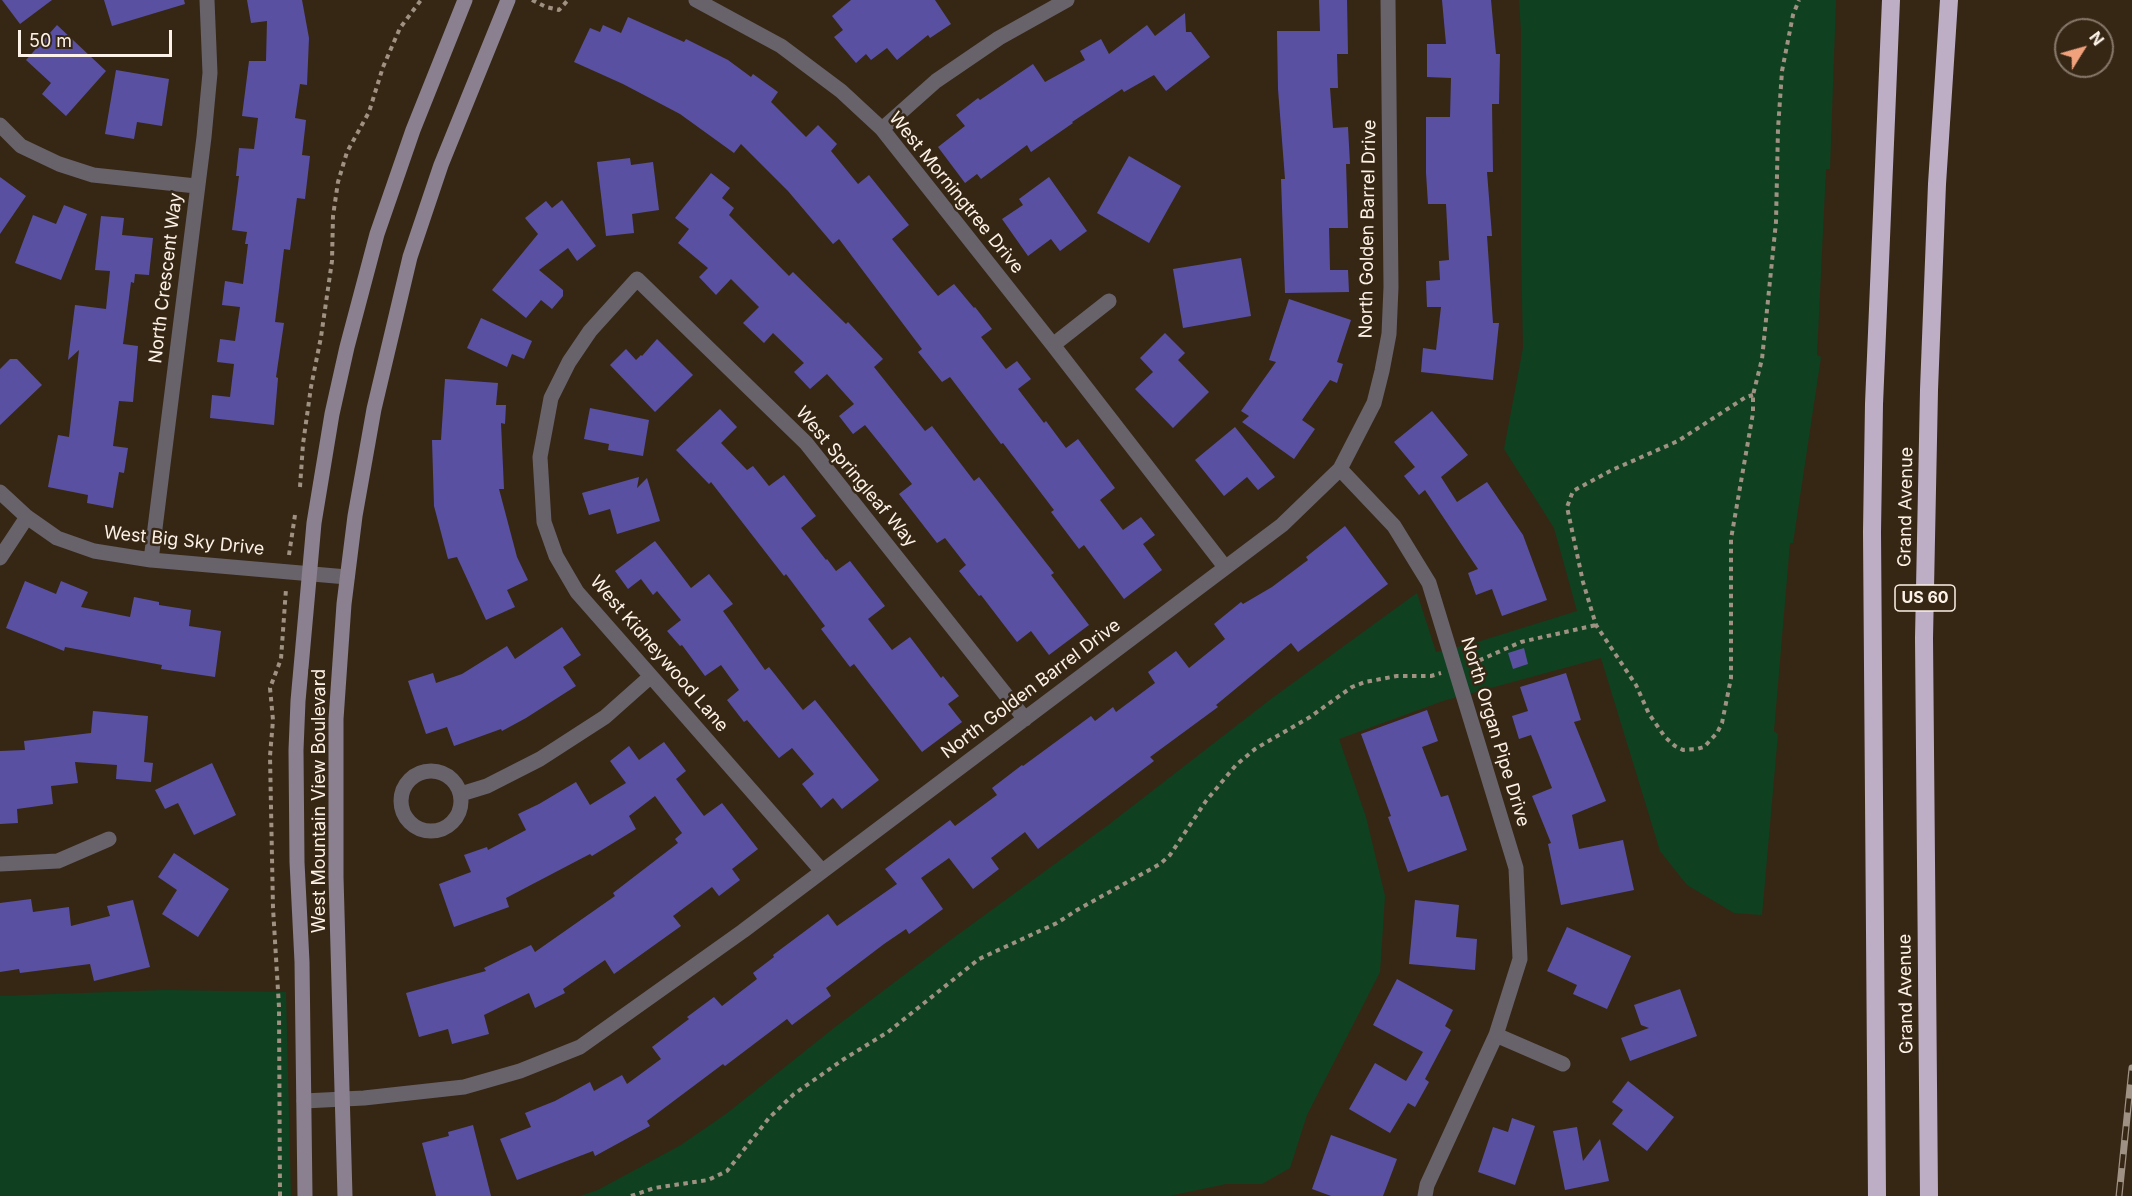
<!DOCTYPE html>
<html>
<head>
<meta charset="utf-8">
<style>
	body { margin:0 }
	#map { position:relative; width:2132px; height:1196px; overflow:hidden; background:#362715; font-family:Inter,sans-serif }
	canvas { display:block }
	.north { position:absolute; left:2054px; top:18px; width:60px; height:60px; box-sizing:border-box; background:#362715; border:2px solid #867869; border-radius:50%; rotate:53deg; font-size:16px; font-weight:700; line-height:24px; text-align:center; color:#fdf2e7 }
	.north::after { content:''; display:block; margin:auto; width:21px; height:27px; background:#f1a17c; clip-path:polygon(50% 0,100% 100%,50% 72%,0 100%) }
	.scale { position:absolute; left:18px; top:30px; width:154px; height:27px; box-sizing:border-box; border:3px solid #fdf2e7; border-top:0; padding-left:8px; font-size:18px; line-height:21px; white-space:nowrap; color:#fdf2e7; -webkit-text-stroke:4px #362715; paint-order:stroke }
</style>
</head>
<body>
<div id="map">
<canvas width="2132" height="1196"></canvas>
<div class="north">N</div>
<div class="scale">50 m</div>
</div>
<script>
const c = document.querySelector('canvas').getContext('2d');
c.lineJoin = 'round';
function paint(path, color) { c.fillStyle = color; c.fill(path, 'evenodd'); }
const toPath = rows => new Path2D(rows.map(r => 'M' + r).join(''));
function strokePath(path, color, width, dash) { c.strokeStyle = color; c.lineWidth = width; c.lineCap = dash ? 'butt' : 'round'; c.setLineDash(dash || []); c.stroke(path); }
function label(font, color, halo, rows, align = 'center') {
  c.font = font + ' Inter,sans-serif'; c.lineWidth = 5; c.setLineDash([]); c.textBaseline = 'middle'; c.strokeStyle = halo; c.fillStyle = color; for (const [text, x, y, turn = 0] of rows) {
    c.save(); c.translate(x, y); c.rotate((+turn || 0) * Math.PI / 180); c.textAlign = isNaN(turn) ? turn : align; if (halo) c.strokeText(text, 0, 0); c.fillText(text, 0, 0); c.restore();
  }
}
paint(toPath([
	[1519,0,1836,0,1830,169,1826,169,1817,355,1821,357,1793,543,1790,543,1774,731,1778,734,1762,915,1734,913,1687,885,1660,851,1601,658,1443,701,1339,739,1366,817,1385,896,1380,972,1307,1115,1290,1168,1262,1184,1226,1184,1169,1196,580,1196,598,1190,681,1145,726,1114,834,1028,952,939,1107,826,1271,699,1417,593,1436,652,1471,644,1577,611,1554,528,1504,449,1523,348,1521,244,1521,31],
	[165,990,286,992,291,1196,0,1196,0,996]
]), '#0f4120');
paint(toPath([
	[2,0,52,0,20,24],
	[104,0,184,0,185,4,112,26],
	[247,0,302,0,309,38,307,85,300,84,295,118,306,120,302,155,310,156,305,199,297,198,290,250,284,249,275,322,284,323,276,377,278,378,274,425,210,418,212,395,230,397,234,364,217,362,220,339,235,341,240,307,222,305,225,281,243,284,248,244,245,244,247,232,232,230,239,176,236,176,239,148,254,149,258,118,242,116,249,61,266,61,267,21,251,23],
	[851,0,935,0,951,24,930,38,928,35,897,60,887,48,871,60,866,54,856,63,834,37,843,30,832,16],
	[1319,0,1347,0,1348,54,1337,54,1338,88,1330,88,1333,128,1348,127,1350,164,1346,164,1348,228,1329,228,1330,270,1348,270,1349,292,1285,293,1281,179,1285,179,1278,89,1277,31,1320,31],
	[1442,0,1491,0,1496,54,1500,54,1499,104,1492,104,1493,172,1487,172,1492,236,1487,236,1493,323,1499,323,1493,380,1421,372,1423,348,1436,350,1441,307,1427,307,1426,281,1440,280,1439,261,1449,260,1446,204,1428,204,1426,173,1426,117,1450,117,1451,78,1427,77,1427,44,1446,44],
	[1185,13,1186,32,1191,32,1210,57,1166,91,1154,75,1124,92,1122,89,1072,122,1073,123,1031,152,1027,145,981,179,977,174,965,183,938,147,965,126,956,115,978,98,980,100,1033,64,1045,82,1085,60,1080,51,1101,39,1109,54,1147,25,1155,36],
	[628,17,684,42,686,39,728,60,751,77,753,74,778,92,771,102,806,137,818,125,837,144,831,151,858,184,869,175,909,225,892,239,938,296,954,284,974,308,975,307,992,329,981,337,1006,369,1017,361,1031,379,1018,389,1044,423,1046,421,1066,448,1078,439,1115,488,1100,500,1123,530,1141,517,1155,535,1143,544,1162,570,1124,599,1084,545,1079,549,1051,512,1054,510,1003,443,1001,444,950,377,942,382,918,352,922,349,839,239,833,244,788,191,741,144,734,153,680,114,623,84,574,62,590,28,600,32,603,25,621,33],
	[57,25,106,71,66,116,42,94,51,83,26,60],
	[116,70,169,79,162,126,137,122,134,139,105,134],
	[1129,156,1181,186,1149,243,1097,213],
	[630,158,631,165,653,162,659,210,632,214,634,233,606,236,597,162],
	[711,173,730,188,722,198,734,208,729,215,789,276,793,272,846,324,848,322,883,359,874,367,925,431,932,426,974,481,979,477,1054,573,1051,575,1089,625,1049,655,1031,631,1017,642,981,595,979,596,959,571,966,565,945,538,937,543,899,494,912,484,886,451,865,425,853,434,839,416,854,404,827,374,810,389,794,372,804,363,773,333,764,343,743,323,759,307,731,279,716,295,699,277,708,268,678,243,689,229,675,218],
	[0,177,26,196,0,234],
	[1049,177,1087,231,1060,251,1051,239,1028,256,1002,219,1023,205,1019,199],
	[562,200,596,246,577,261,568,248,539,270,563,290,563,296,552,309,541,300,526,318,492,290,538,234,525,218,546,201,552,208],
	[64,205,87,214,61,280,15,263,33,215,56,224],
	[101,216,124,218,122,235,153,238,149,275,135,274,134,283,131,282,123,344,138,346,133,402,119,401,113,446,128,448,124,473,119,472,113,508,87,503,88,495,48,487,58,435,69,437,79,350,68,360,75,305,106,309,110,271,95,270],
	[1241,258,1251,316,1183,328,1173,269],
	[1289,299,1351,320,1337,362,1343,364,1337,383,1330,380,1302,420,1315,429,1294,459,1242,422,1249,416,1241,411,1276,362,1269,360],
	[481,318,532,341,524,359,512,354,507,367,467,348],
	[1165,333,1185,353,1178,360,1209,392,1173,428,1135,389,1153,372,1140,358],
	[657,339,693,375,655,412,610,365,626,349,636,360,641,355,642,356],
	[10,359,17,359,42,385,0,425,0,369],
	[445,379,498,383,496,405,506,405,505,424,501,423,504,489,499,489,517,557,528,580,507,590,515,607,486,620,457,557,448,559,434,506,432,440,441,440],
	[590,408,649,420,643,456,608,450,609,444,584,439],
	[720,409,737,427,721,443,747,470,753,466,769,486,784,475,816,516,801,528,826,560,827,559,836,571,850,561,885,606,868,619,892,650,910,637,941,678,943,676,959,696,948,704,962,722,922,752,854,664,850,667,821,629,825,626,786,574,784,576,711,482,709,484,676,450],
	[1432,411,1468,455,1441,477,1457,502,1487,482,1523,535,1547,600,1502,616,1492,589,1476,595,1468,573,1478,569,1425,490,1419,495,1404,476,1415,467,1394,442],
	[1235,427,1275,477,1258,490,1247,477,1224,496,1195,460],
	[639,477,637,488,647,478,660,521,617,534,610,509,589,515,582,493],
	[1345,526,1388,584,1298,652,1291,643,1216,705,1218,707,1150,757,1154,761,1038,849,1025,832,991,858,999,869,973,889,949,858,921,878,943,909,909,934,906,929,884,944,826,988,831,996,792,1025,787,1019,725,1066,723,1064,647,1121,650,1126,595,1156,593,1151,517,1180,500,1139,531,1127,525,1113,555,1101,590,1082,594,1091,622,1075,627,1084,661,1059,652,1047,689,1019,687,1017,714,997,722,1006,757,979,753,973,774,957,773,955,828,914,837,926,897,884,885,869,950,820,955,826,997,795,992,788,1022,765,1023,766,1091,716,1095,721,1113,707,1116,712,1155,683,1148,672,1176,651,1189,668,1225,639,1214,624,1241,602,1243,604,1272,587,1308,560,1306,557],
	[655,541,691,588,709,574,733,604,723,611,765,670,769,667,803,710,815,700,879,780,842,809,833,798,821,808,802,784,814,774,792,748,779,758,747,720,744,722,727,700,739,690,721,665,705,676,682,645,680,646,667,631,681,620,657,591,653,595,641,579,628,589,615,571],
	[25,581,56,594,61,581,88,592,81,607,130,617,134,597,159,602,159,605,191,610,189,626,221,631,215,677,161,669,162,665,65,647,64,651,6,628],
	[562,627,581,655,563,667,576,686,526,718,502,731,501,729,454,746,447,727,426,734,408,681,433,673,436,683,462,674,507,646,515,659],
	[1524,648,1528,664,1513,669,1508,653],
	[1566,673,1581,720,1574,722,1606,801,1572,815,1579,849,1623,840,1634,890,1561,905,1548,844,1551,843,1532,796,1552,788,1531,735,1519,739,1512,716,1528,711,1520,687],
	[1427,710,1438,741,1422,747,1441,797,1448,795,1467,850,1408,872,1388,817,1391,816,1361,734],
	[93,711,148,716,144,762,153,763,151,782,116,779,117,765,75,762,78,783,51,786,53,804,17,809,18,823,0,824,0,751,25,750,24,741,91,733],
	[664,742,686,771,676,779,704,816,722,803,758,849,732,869,740,880,719,896,712,887,673,916,681,926,614,974,605,960,563,989,565,993,535,1008,529,993,484,1015,489,1034,452,1044,448,1029,419,1037,406,993,486,971,484,968,531,945,535,952,615,896,613,893,678,843,675,839,682,833,655,796,629,816,636,829,592,856,590,854,506,898,509,907,454,927,439,884,471,872,464,855,487,847,488,850,526,830,518,814,539,804,576,782,590,805,626,783,610,761,629,746,639,760],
	[212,763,236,815,194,835,178,803,165,809,155,790],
	[174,853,229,889,198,937,162,914,177,890,158,877],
	[31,899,33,912,69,907,71,926,110,916,107,906,133,900,150,967,94,981,90,964,20,973,19,969,0,972,0,903],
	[1415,900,1459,905,1456,937,1477,939,1475,970,1409,964],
	[1567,927,1631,956,1607,1009,1573,994,1577,985,1547,971],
	[1397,979,1453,1010,1445,1026,1451,1030,1425,1079,1429,1082,1415,1107,1408,1103,1390,1133,1349,1109,1375,1063,1406,1081,1423,1052,1373,1025],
	[1680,989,1697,1036,1630,1061,1621,1038,1649,1028,1641,1025,1634,1005],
	[1628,1081,1674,1117,1647,1151,1612,1124,1623,1110,1612,1102],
	[1512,1118,1535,1126,1515,1185,1478,1172,1493,1127,1508,1132],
	[473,1125,491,1196,436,1196,422,1143,449,1136,448,1132],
	[1577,1127,1583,1161,1600,1139,1609,1181,1565,1190,1553,1131],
	[1331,1135,1397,1159,1383,1196,1331,1196,1312,1189]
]), '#5a50a1');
strokePath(toPath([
	[532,0,546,7,559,10,568,0],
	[1753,395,1746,397,1678,441,1612,470,1573,491,1567,507,1583,582,1596,625,1636,685,1649,714,1665,737,1675,746,1683,750,1697,749,1704,747,1717,733,1722,723,1731,678,1731,539,1753,413,1753,395,1762,359,1776,222,1778,129,1782,71,1793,15,1799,0],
	[300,487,303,444,311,387,321,337,332,261,333,216,338,182,347,152,369,112,383,67,400,28,421,0],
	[289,555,295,515],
	[1471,664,1521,642,1596,625],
	[280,1196,279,1007,273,908,270,756,273,720,270,688,281,659,286,589],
	[631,1196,654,1188,708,1180,727,1171,769,1118,794,1094,844,1059,888,1032,979,959,1057,923,1077,910,1160,864,1170,855,1206,801,1236,765,1255,749,1310,717,1352,687,1365,682,1397,676,1431,676,1441,673]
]), '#9f9283', 4, [4.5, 4.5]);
strokePath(toPath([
	[696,0,781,46,841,91,882,129,1053,345,1225,567],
	[0,125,21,146,59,164,93,175,196,186],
	[882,129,936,81,999,38,1067,0],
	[1053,345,1109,301],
	[1340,469,1394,526,1429,583,1516,868,1520,959,1496,1035,1427,1185,1425,1196],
	[0,492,27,517,57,538,94,551,151,560,347,577],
	[0,558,27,517],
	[151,560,204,137,210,73,207,0],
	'401 801a30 30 0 1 1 60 0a30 30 0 1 1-60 0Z',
	[461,794,487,786,540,759,605,717,650,677],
	[0,864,58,861,109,839],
	[822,871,577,592,556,556,544,522,540,457,551,398,569,362,590,331,637,279,806,443,1025,719],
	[1496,1035,1563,1064],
	[304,1101,364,1098,464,1087,520,1071,580,1047,743,931,1282,525,1340,469,1374,403,1382,371,1389,334,1391,287,1388,0]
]), '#68626b', 15);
strokePath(toPath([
	[305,1196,302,962,297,862,296,750,298,701,314,523,332,414,347,347,377,234,413,130,465,0],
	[345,1196,336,877,336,719,344,604,355,516,374,409,410,257,441,165,508,0]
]), '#8a808f', 15);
strokePath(toPath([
	[1877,1196,1872,532,1874,404,1891,0],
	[1929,1196,1924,638,1929,390,1937,184,1949,0]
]), '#bdaec5', 18);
const rail = toPath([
	[2119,1196,2132,1068]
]);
strokePath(rail, '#9f9284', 7);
strokePath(rail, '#362715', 4.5, [14]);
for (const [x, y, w] of [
	[1925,598,60]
]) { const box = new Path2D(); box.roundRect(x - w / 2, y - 13, w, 26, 4.5); c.fillStyle = '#362715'; c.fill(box); strokePath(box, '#fdf2e7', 1.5); }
label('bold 16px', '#fdf2e7', null, [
	["US 60",1925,598]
]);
label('18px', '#fdf2e7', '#362715', [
	["West Morningtree Drive",956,193,51],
	["North Golden Barrel Drive",1368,229,-89],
	["North Crescent Way",166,278,-83],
	["West Springleaf Way",856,477,50],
	["Grand Avenue",1906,507,-89],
	["West Big Sky Drive",184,541,6],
	["West Kidneywood Lane",659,654,49],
	["North Golden Barrel Drive",1031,689,-37],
	["North Organ Pipe Drive",1495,732,73],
	["West Mountain View Boulevard",320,801,-90],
	["Grand Avenue",1906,994,-91]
]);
</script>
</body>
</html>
